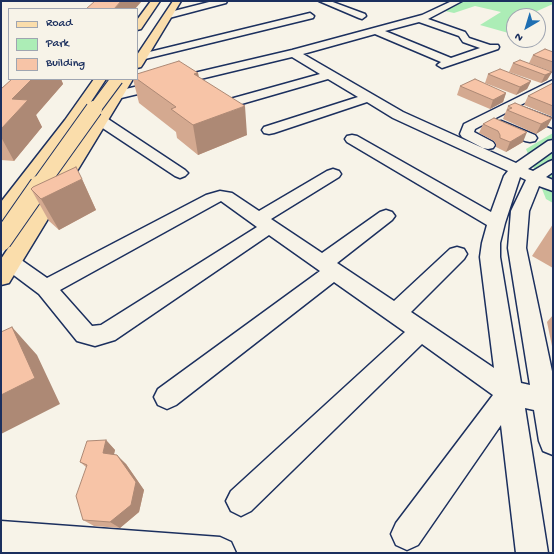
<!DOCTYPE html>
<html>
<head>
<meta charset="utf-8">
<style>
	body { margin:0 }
	#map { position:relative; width:554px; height:554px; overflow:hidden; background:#f7f3e8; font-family:"Gochi Hand",sans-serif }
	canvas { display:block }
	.frame { position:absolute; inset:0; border:2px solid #1b2f5e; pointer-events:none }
	.legend { position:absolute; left:8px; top:8px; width:130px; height:72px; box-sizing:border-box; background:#f7f3e8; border:1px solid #9fa5b1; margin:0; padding:5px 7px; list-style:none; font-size:12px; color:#1b2f5e }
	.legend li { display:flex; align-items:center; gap:8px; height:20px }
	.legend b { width:20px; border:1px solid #9fa5b1 }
	.north { position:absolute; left:506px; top:8px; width:40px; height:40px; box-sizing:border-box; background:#f7f3e8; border:1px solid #9fa5b1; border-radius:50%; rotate:218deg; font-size:11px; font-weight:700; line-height:16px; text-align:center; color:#1b2f5e }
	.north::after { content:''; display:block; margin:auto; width:14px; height:18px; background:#1f6fb2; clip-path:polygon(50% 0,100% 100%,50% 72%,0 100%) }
</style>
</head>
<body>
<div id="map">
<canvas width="554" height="554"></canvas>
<div class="frame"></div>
<ul class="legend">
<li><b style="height:5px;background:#faddab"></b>Road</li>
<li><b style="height:11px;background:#acedb6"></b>Park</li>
<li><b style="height:11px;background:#f7c4a7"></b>Building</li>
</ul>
<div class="north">N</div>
</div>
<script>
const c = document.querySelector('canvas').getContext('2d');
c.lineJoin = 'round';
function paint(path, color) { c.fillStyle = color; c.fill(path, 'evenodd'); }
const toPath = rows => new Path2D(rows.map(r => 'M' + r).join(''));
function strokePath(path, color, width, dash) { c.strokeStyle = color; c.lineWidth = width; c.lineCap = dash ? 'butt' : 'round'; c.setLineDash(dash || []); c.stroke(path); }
paint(toPath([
	[464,1,553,1,553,4,526,16,514,16,514,33,512,34,480,25,501,12,475,6,454,13,445,11],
	[553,133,553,203,546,199,526,149]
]), '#acedb6');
const minor = toPath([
	[213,1,227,1,226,3,169,18,165,15,166,13,213,1],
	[319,1,330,1,365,14,366,16,362,19,359,18,319,1],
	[452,1,462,1,428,19,465,32,469,38,490,45,498,45,499,47,498,49,442,68,437,65,441,62,375,34,303,54,403,112,516,163,548,141,553,140,553,151,528,169,533,171,548,162,553,160,553,172,546,177,553,180,553,191,539,186,529,211,526,248,553,376,553,455,543,451,539,441,534,410,525,408,548,553,516,553,501,425,418,545,407,550,396,545,391,534,396,523,493,395,422,344,251,511,241,516,231,511,226,501,231,491,405,332,334,282,176,405,167,409,158,405,154,397,158,389,320,271,269,235,115,340,95,346,77,341,39,294,3,267,1,263,3,257,10,255,17,257,47,278,206,195,220,191,232,193,259,211,327,171,333,169,339,171,341,174,339,177,271,219,322,253,380,212,386,210,392,212,395,216,392,220,337,263,394,301,450,249,457,247,464,249,467,254,464,259,411,312,494,368,480,257,482,243,487,225,347,142,345,139,347,136,352,135,357,136,491,212,504,176,508,171,393,118,367,102,274,133,269,134,264,133,262,130,264,127,358,97,328,79,238,105,230,105,228,102,230,99,320,74,292,57,117,99,113,98,111,95,113,92,292,50,422,15,452,1],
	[419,22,459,36,463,42,480,48,451,58,385,31,419,22],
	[520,177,526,180,511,211,508,248,530,385,521,383,500,257,500,243,505,223,520,177],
	[221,201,257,227,101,325,92,326,60,290,221,201],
	[310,13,314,16,313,18,141,60,137,59,137,55,310,13],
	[553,80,553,88,475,129,474,132,493,142,495,145,493,148,488,149,483,148,462,137,460,134,464,124,553,80],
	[524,108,553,119,553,128,519,115,518,112,519,109,524,108],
	[100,116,105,117,185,170,188,173,185,176,180,178,175,176,95,123,93,120,95,117,100,116],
	[501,121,535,135,537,138,535,141,530,142,525,141,496,128,494,125,496,122,501,121],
	[1,521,220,537,231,542,236,553,1,553,1,521]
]);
const major = toPath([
	[151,1,160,1,141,29,137,30,137,20,151,1],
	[173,1,181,1,143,64,141,67,137,68,137,55,173,1],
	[94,79,106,79,75,126,8,219,1,221,1,202,65,120,94,79],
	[121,79,133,79,9,283,1,285,1,259,121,79]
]);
strokePath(minor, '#1b2f5e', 3);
strokePath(major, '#1b2f5e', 3);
paint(minor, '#f7f3e8');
paint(major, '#faddab');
const majorBridgeFar2 = toPath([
	[94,110,117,79]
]);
const majorBridgeFar1 = toPath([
	[39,186,94,109]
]);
const majorBridge = toPath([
	[1,241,40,185]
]);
strokePath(majorBridgeFar2, '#1b2f5e', 14, []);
strokePath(majorBridgeFar1, '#1b2f5e', 18, []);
strokePath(majorBridge, '#1b2f5e', 22, []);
strokePath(majorBridgeFar2, '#faddab', 12);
strokePath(majorBridgeFar1, '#faddab', 16);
strokePath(majorBridge, '#faddab', 20);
paint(toPath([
	[553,52,553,72,529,63,533,55],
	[513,63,552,72,547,80,541,83,509,72],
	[198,73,199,77,247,135,198,155,177,138,176,132,139,103,133,79],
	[488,74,531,81,527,89,516,95,485,83],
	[12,79,61,79,63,84,36,115,42,127,14,161,1,160,1,89],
	[553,83,553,117,524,105,528,96],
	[460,86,506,93,503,102,490,109,457,95],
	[508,106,552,118,547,127,536,134,503,119],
	[483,124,523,142,506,152,496,147,496,144,494,141,479,133],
	[82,179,96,210,59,230,49,221,31,189],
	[553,224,553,268,532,256],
	[553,315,553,351,547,322],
	[106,440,115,450,114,454,126,464,144,490,139,512,120,528,94,526,83,520,86,467,80,462]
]), '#d4a990');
paint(toPath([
	[121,1,142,1,135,9,114,9],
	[552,72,547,80,541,83,545,75],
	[198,73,202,101,194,74],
	[32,79,61,79,63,84,36,115,42,127,14,161,1,137,1,129,12,99],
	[531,81,527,89,516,95,520,87],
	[506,93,503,102,490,109,493,100],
	[245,106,247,135,198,155,193,125],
	[552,118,547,127,536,134,541,124],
	[527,132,523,142,506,152,510,142],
	[82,179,96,210,59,230,41,199],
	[12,327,37,355,60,404,1,434,1,395],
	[106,440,115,450,112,462,103,453],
	[117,455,126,464,144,490,139,512,120,528,110,522]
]), '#ad8975');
const building = toPath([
	[95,1,121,1,114,9,86,9,95,1],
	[545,49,553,52,553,62,533,55,545,49],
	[520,60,552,72,545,75,513,63,520,60],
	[179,61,198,73,194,74,245,106,193,125,171,109,176,107,137,79,137,74,179,61],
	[500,69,531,81,520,87,488,74,500,69],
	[12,79,32,79,12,99,28,100,1,129,1,89,12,79],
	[475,79,506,93,493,100,460,86,475,79],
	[553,83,553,106,528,96,553,83],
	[515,103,552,118,541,124,507,110,512,108,508,106,515,103],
	[494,118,527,132,510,142,500,138,500,135,498,131,483,124,494,118],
	[76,167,82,179,41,199,31,189,33,187,76,167],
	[12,327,35,378,1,395,1,332,12,327],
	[106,440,103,453,117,455,136,482,131,505,110,522,83,520,76,496,87,465,80,462,87,441,106,440]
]);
paint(building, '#f7c4a7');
strokePath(building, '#ad8975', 1);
</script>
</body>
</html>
